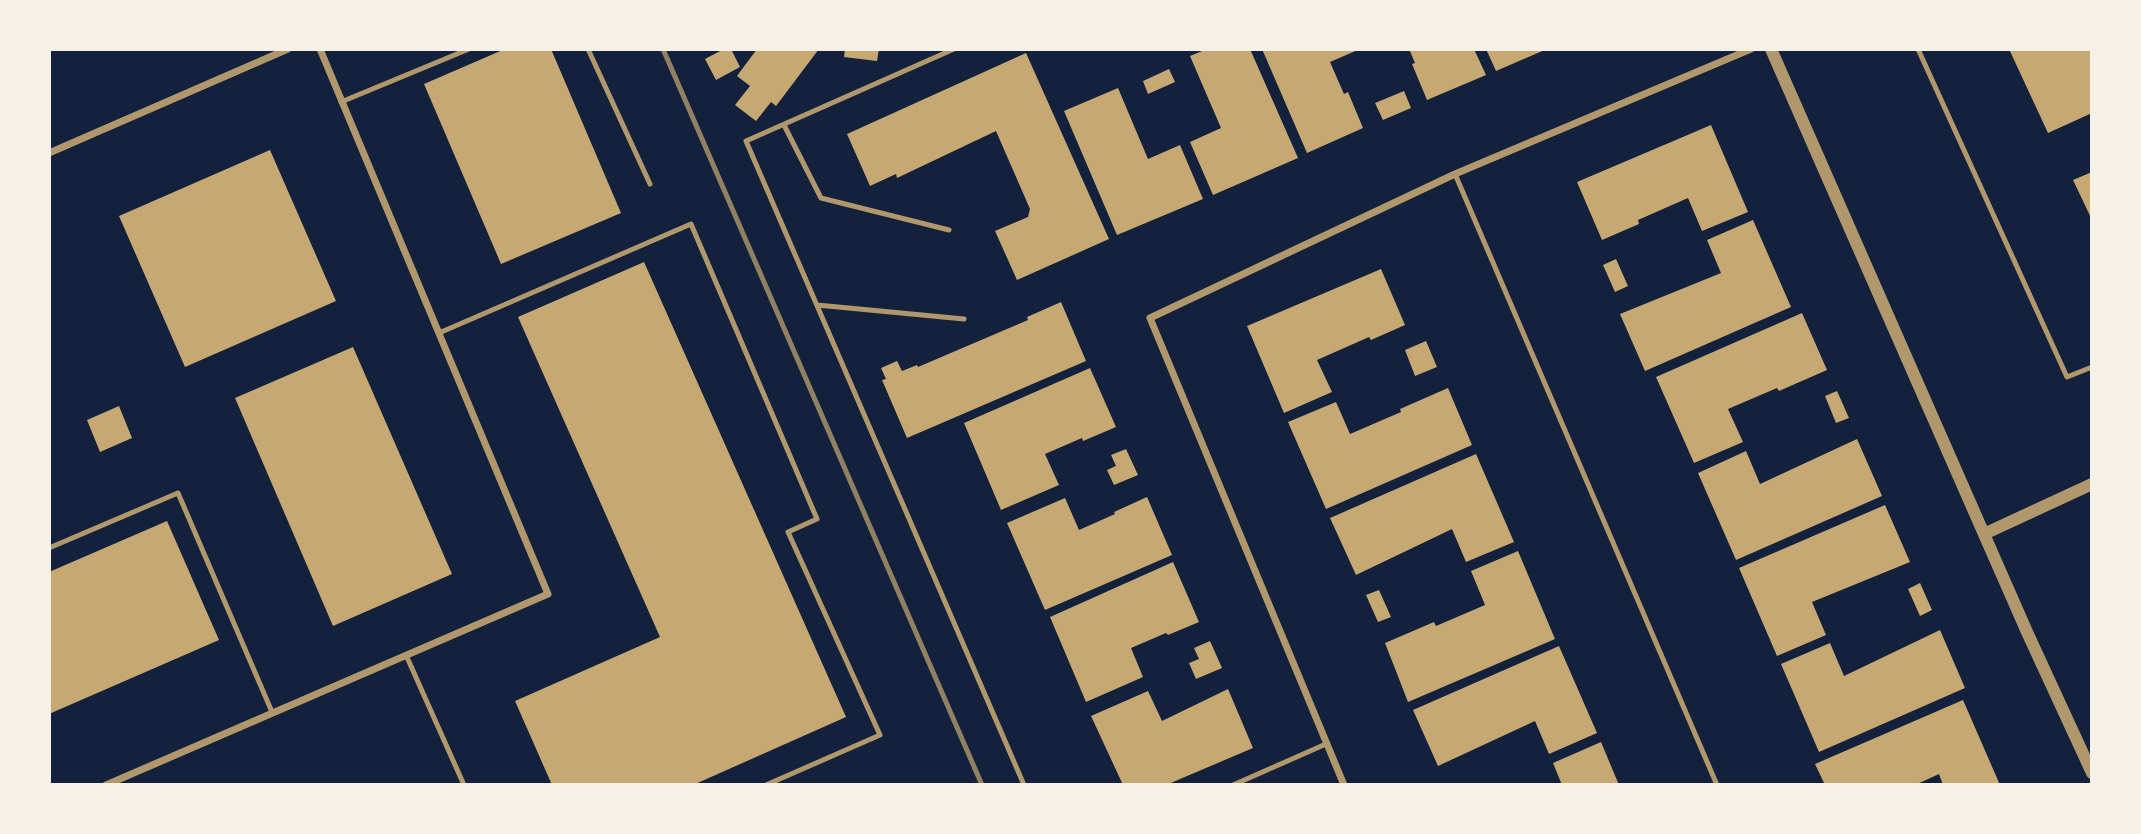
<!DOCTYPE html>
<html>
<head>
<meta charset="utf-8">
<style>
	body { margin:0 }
	#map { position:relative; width:2141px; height:834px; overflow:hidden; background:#14213d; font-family:Poppins,sans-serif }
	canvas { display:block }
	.frame { position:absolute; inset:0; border:51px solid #f6f1e7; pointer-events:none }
</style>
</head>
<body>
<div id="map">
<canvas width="2141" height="834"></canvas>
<div class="frame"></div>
</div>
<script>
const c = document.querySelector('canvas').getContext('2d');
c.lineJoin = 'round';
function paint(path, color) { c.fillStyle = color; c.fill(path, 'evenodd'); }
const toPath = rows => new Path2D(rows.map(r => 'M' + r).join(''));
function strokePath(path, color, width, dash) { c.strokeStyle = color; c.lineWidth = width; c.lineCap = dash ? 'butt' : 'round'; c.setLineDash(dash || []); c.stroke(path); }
paint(toPath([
	[505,49,551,49,621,213,501,264,424,84],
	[724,49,731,49,740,67,716,80,705,59],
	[757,49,819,49,776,106,771,102,756,121,735,105,750,86,737,76],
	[845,49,879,49,877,61,844,57],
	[1207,49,1250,49,1298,158,1213,195,1190,142,1221,128,1190,56],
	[1262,49,1360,49,1330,62,1344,94,1348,92,1363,128,1307,153],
	[1409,49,1474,49,1486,75,1427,100,1412,64,1415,63],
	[1486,49,1547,49,1496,71],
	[2009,49,2092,49,2092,113,2048,133],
	[1026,53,1109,239,1017,280,995,231,1028,217,1030,209,996,131,897,178,896,174,870,186,847,134],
	[1169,69,1175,82,1148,94,1143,81],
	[1118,88,1148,159,1180,145,1203,199,1117,235,1064,111],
	[1404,91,1411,108,1383,120,1375,103],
	[1711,125,1748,212,1702,231,1688,198,1638,220,1639,224,1602,240,1577,182],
	[270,150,336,301,185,367,119,216],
	[2092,172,2092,220,2073,180],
	[1753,220,1791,307,1645,371,1620,314,1721,273,1707,240],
	[1616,259,1628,286,1615,292,1603,265],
	[644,262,846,717,693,785,552,785,515,701,660,637,518,317],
	[1381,269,1405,325,1371,340,1369,337,1317,360,1332,392,1284,413,1247,326],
	[1061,302,1086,361,907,438,882,380,886,379,881,368,897,361,902,371,917,365,918,367,1028,320,1027,317],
	[1802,313,1827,370,1779,391,1777,388,1728,409,1743,442,1694,463,1656,377],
	[1426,341,1437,367,1415,376,1405,350],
	[353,347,452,574,333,626,235,398],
	[1090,368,1116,427,1083,441,1082,438,1045,454,1059,485,1001,510,964,423],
	[1448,388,1472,445,1326,509,1288,422,1336,402,1350,434,1401,412,1400,409],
	[1837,391,1849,418,1836,423,1825,396],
	[119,406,132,438,100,452,87,420],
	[1857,439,1882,496,1736,560,1698,473,1746,451,1760,484],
	[1126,449,1138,475,1114,485,1107,470,1116,466,1111,455],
	[1476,454,1514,542,1466,562,1452,529,1356,575,1330,518],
	[1147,497,1172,555,1045,610,1007,523,1065,498,1079,530,1115,514,1114,512],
	[1885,505,1910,562,1812,602,1826,635,1777,656,1739,568],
	[167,521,219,640,49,714,49,572],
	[1518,551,1555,639,1408,702,1385,643,1434,622,1436,626,1485,605,1471,571],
	[1173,562,1199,622,1168,635,1166,633,1131,648,1143,677,1086,702,1050,617],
	[1920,583,1932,610,1920,616,1908,589],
	[1379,590,1391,617,1378,622,1366,595],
	[1940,630,1965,688,1819,752,1781,664,1830,643,1844,676],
	[1210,641,1222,668,1196,679,1189,663,1199,659,1194,648],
	[1559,646,1597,733,1549,754,1535,721,1438,766,1413,710],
	[1228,689,1253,748,1166,785,1123,785,1091,716,1148,691,1162,721],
	[1963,700,2000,785,1943,785,1939,774,1915,785,1825,785,1815,764],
	[1601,742,1619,785,1562,785,1553,763]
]), '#c6a872');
strokePath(toPath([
	[588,49,650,184],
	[954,49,746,141,1024,785],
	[1918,49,2067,377,2092,367],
	[341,102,469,49],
	[784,125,821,198,949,230],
	[1455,174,1717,785],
	[817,305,964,319],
	[439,333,691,224,817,519,788,532,880,735,766,785],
	[49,548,178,493,272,712],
	[406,655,464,785],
	[1233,785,1326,744]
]), '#b1986c', 5);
strokePath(toPath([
	[49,153,288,49],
	[106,785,548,594,320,49],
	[1344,785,1150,318,1455,174,1751,49]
]), '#b1986c', 7);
strokePath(toPath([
	[1771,49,2027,632,2092,773],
	[1984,534,2092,484]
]), '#b1986c', 12);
strokePath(toPath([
	[663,49,982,785]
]), '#918062', 5);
</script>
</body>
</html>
